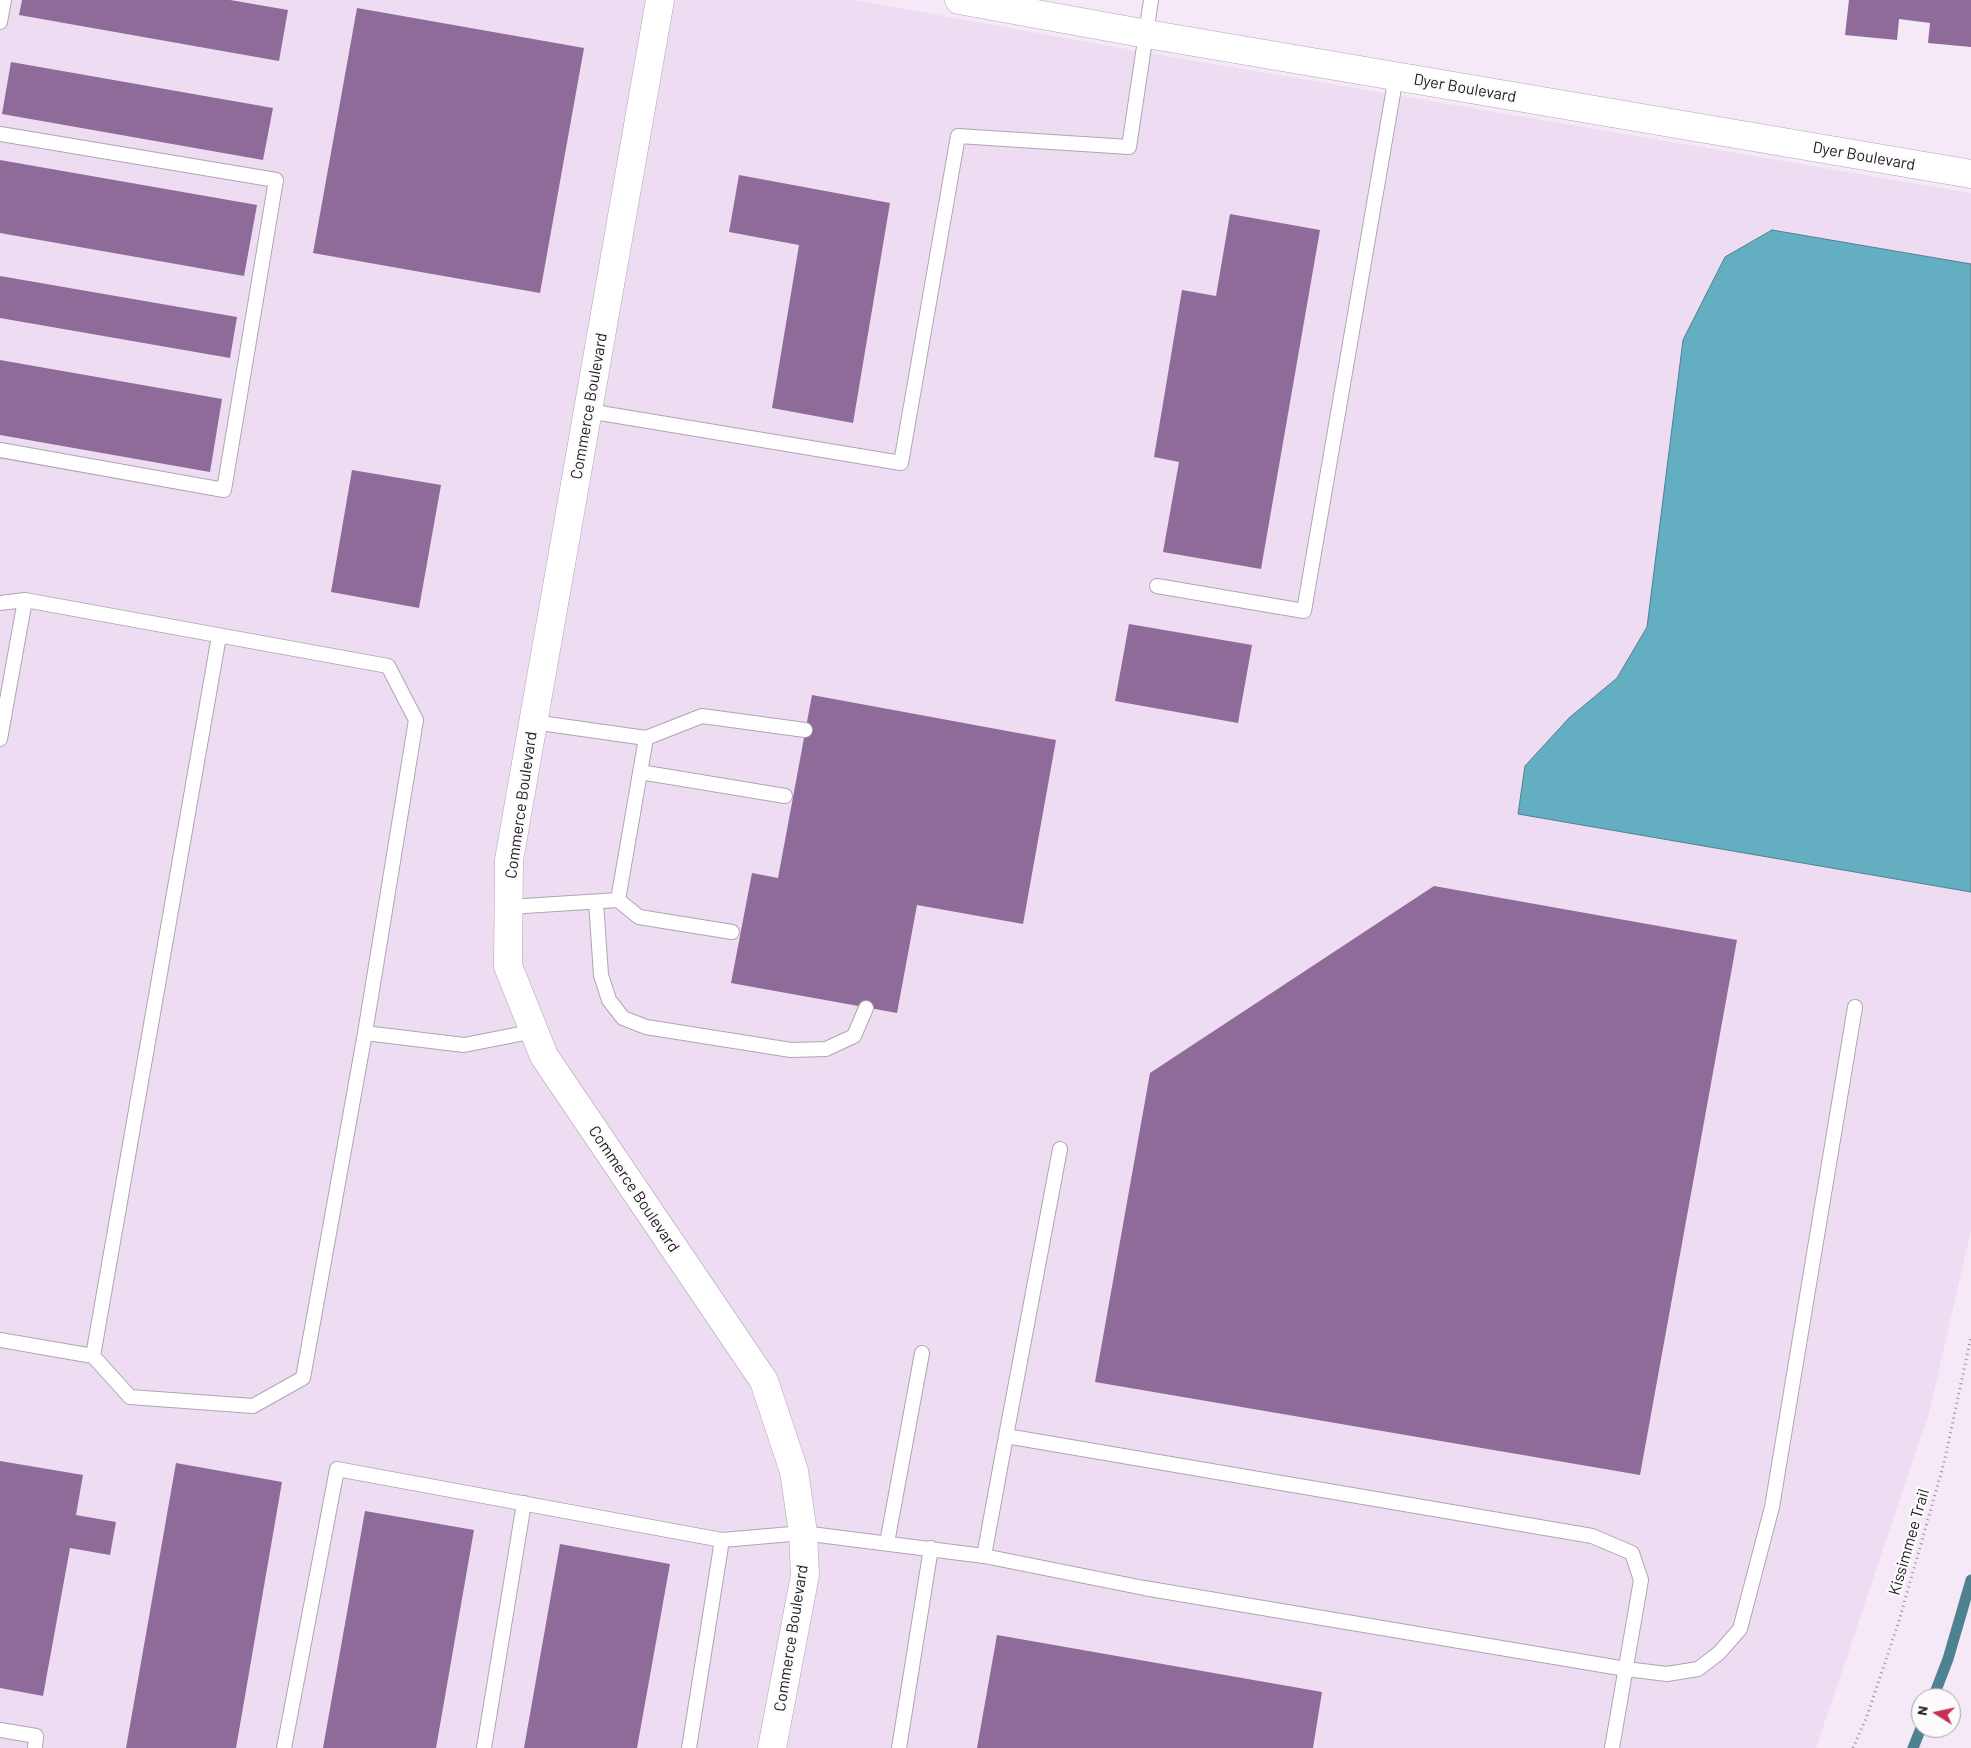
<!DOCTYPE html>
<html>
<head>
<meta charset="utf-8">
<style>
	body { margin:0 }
	#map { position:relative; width:1971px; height:1748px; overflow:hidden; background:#f5e9f8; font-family:Barlow,sans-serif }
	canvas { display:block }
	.north { position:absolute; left:1911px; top:1688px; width:50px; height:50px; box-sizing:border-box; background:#fdfafd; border:1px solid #a4a1a5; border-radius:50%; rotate:280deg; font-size:14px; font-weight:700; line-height:20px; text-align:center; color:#1f1b20 }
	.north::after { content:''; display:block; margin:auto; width:18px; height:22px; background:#c33356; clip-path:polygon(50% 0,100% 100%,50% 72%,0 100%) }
</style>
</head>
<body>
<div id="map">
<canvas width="1971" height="1748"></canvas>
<div class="north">N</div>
</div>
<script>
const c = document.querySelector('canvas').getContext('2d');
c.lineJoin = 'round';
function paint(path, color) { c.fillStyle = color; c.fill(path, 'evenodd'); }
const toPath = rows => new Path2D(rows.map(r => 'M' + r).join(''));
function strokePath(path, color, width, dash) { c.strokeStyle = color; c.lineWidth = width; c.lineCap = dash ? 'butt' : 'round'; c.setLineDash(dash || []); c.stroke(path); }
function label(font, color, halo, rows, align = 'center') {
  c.font = font + ' Barlow,sans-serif'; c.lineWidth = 4.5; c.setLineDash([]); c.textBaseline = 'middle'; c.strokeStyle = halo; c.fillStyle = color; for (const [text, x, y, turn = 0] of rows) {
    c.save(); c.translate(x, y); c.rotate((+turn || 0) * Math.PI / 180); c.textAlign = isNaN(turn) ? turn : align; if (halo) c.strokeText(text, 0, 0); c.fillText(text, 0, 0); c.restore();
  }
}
paint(toPath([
	[0,0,855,0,1143,52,1971,193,1971,264,1772,230,1683,340,1647,627,1617,678,1569,718,1526,766,1518,814,1971,892,1971,1230,1929,1413,1816,1748,0,1748]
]), '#eddcf2');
const water = toPath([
	[1772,230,1971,264,1971,892,1518,814,1525,766,1569,718,1617,678,1647,627,1683,340,1725,257,1772,230]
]);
paint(water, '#63aec0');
strokePath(water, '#4f8290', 1);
strokePath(toPath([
	[1933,1698,1948,1659,1971,1580],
	[1913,1748,1921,1728]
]), '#4f8290', 11);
paint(toPath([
	[22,0,230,0,288,10,279,61,19,15],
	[1849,0,1971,0,1971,47,1928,43,1930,23,1899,19,1897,40,1845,35],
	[357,8,584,48,540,293,313,253],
	[11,62,273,108,263,160,2,114],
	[0,160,257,205,244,276,0,233],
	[739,175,890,203,853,423,772,408,799,245,729,232],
	[1230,214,1320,230,1261,569,1163,552,1179,462,1154,457,1182,290,1216,296],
	[0,276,237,317,230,358,0,318],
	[0,360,222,399,210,472,0,435],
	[352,470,441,485,419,608,331,592],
	[1129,624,1252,645,1238,723,1115,701],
	[812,695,1056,740,1023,924,917,905,897,1013,731,983,752,873,778,878],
	[1434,886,1737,940,1640,1475,1095,1382,1150,1073],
	[0,1461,83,1475,76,1515,116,1522,110,1555,70,1548,43,1696,0,1688],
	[176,1463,282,1482,236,1748,126,1748],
	[365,1511,474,1530,436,1748,323,1748],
	[560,1544,670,1564,637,1748,524,1748],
	[997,1635,1322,1692,1313,1748,977,1748]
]), '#8e6b98');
const lane = toPath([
	[0,22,4,0],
	[0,134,276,180,224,490,0,450],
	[588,411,901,463,958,136,1129,147,1151,0],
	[1157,586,1304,611,1396,76],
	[0,603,25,600,388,666,416,720,365,1033,464,1045,535,1031],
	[646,738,702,716,805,730],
	[0,739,25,600],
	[640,772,785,796],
	[618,900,639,917,732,932],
	[596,902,601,975,609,1000,623,1018,646,1027,791,1050,826,1049,854,1036,866,1008],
	[509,907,618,900,646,738,533,722],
	[0,1340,93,1356,219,636],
	[93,1356,130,1397,253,1406,303,1378,365,1033],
	[1006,1436,1060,1149],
	[887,1543,922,1353],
	[984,1556,1144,1588,1626,1669,1667,1674,1698,1669,1719,1653,1740,1629,1772,1507,1855,1007],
	[0,1730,36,1736,35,1748],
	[284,1748,337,1469,722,1540,803,1533,984,1556,1006,1436,1592,1536,1632,1553,1641,1580,1612,1748],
	[484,1748,524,1503],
	[689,1748,722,1540],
	[899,1748,931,1548]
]);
const street = toPath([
	[660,0,509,860,508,966,544,1056,764,1381,794,1471,803,1533,805,1575,772,1748]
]);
const secondary = toPath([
	[959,0,1147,34,1971,174]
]);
strokePath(lane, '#b0a5b3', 16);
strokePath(street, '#b0a5b3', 29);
strokePath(secondary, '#b0a5b3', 29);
strokePath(toPath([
	[1853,1748,1867,1716,1899,1621,1944,1463,1971,1337]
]), '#978f99', 3, [1, 4]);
strokePath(lane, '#fff', 14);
strokePath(street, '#fff', 28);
strokePath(secondary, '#fff', 28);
label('16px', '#1f1b20', '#fdfafd', [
	["Dyer Boulevard",1465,88,10],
	["Dyer Boulevard",1864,156,10],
	["Commerce Boulevard",589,406,-80],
	["Commerce Boulevard",521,805,-82],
	["Commerce Boulevard",634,1189,56],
	["Kissimmee Trail",1909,1542,-74],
	["Commerce Boulevard",791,1638,-81]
]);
</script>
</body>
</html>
